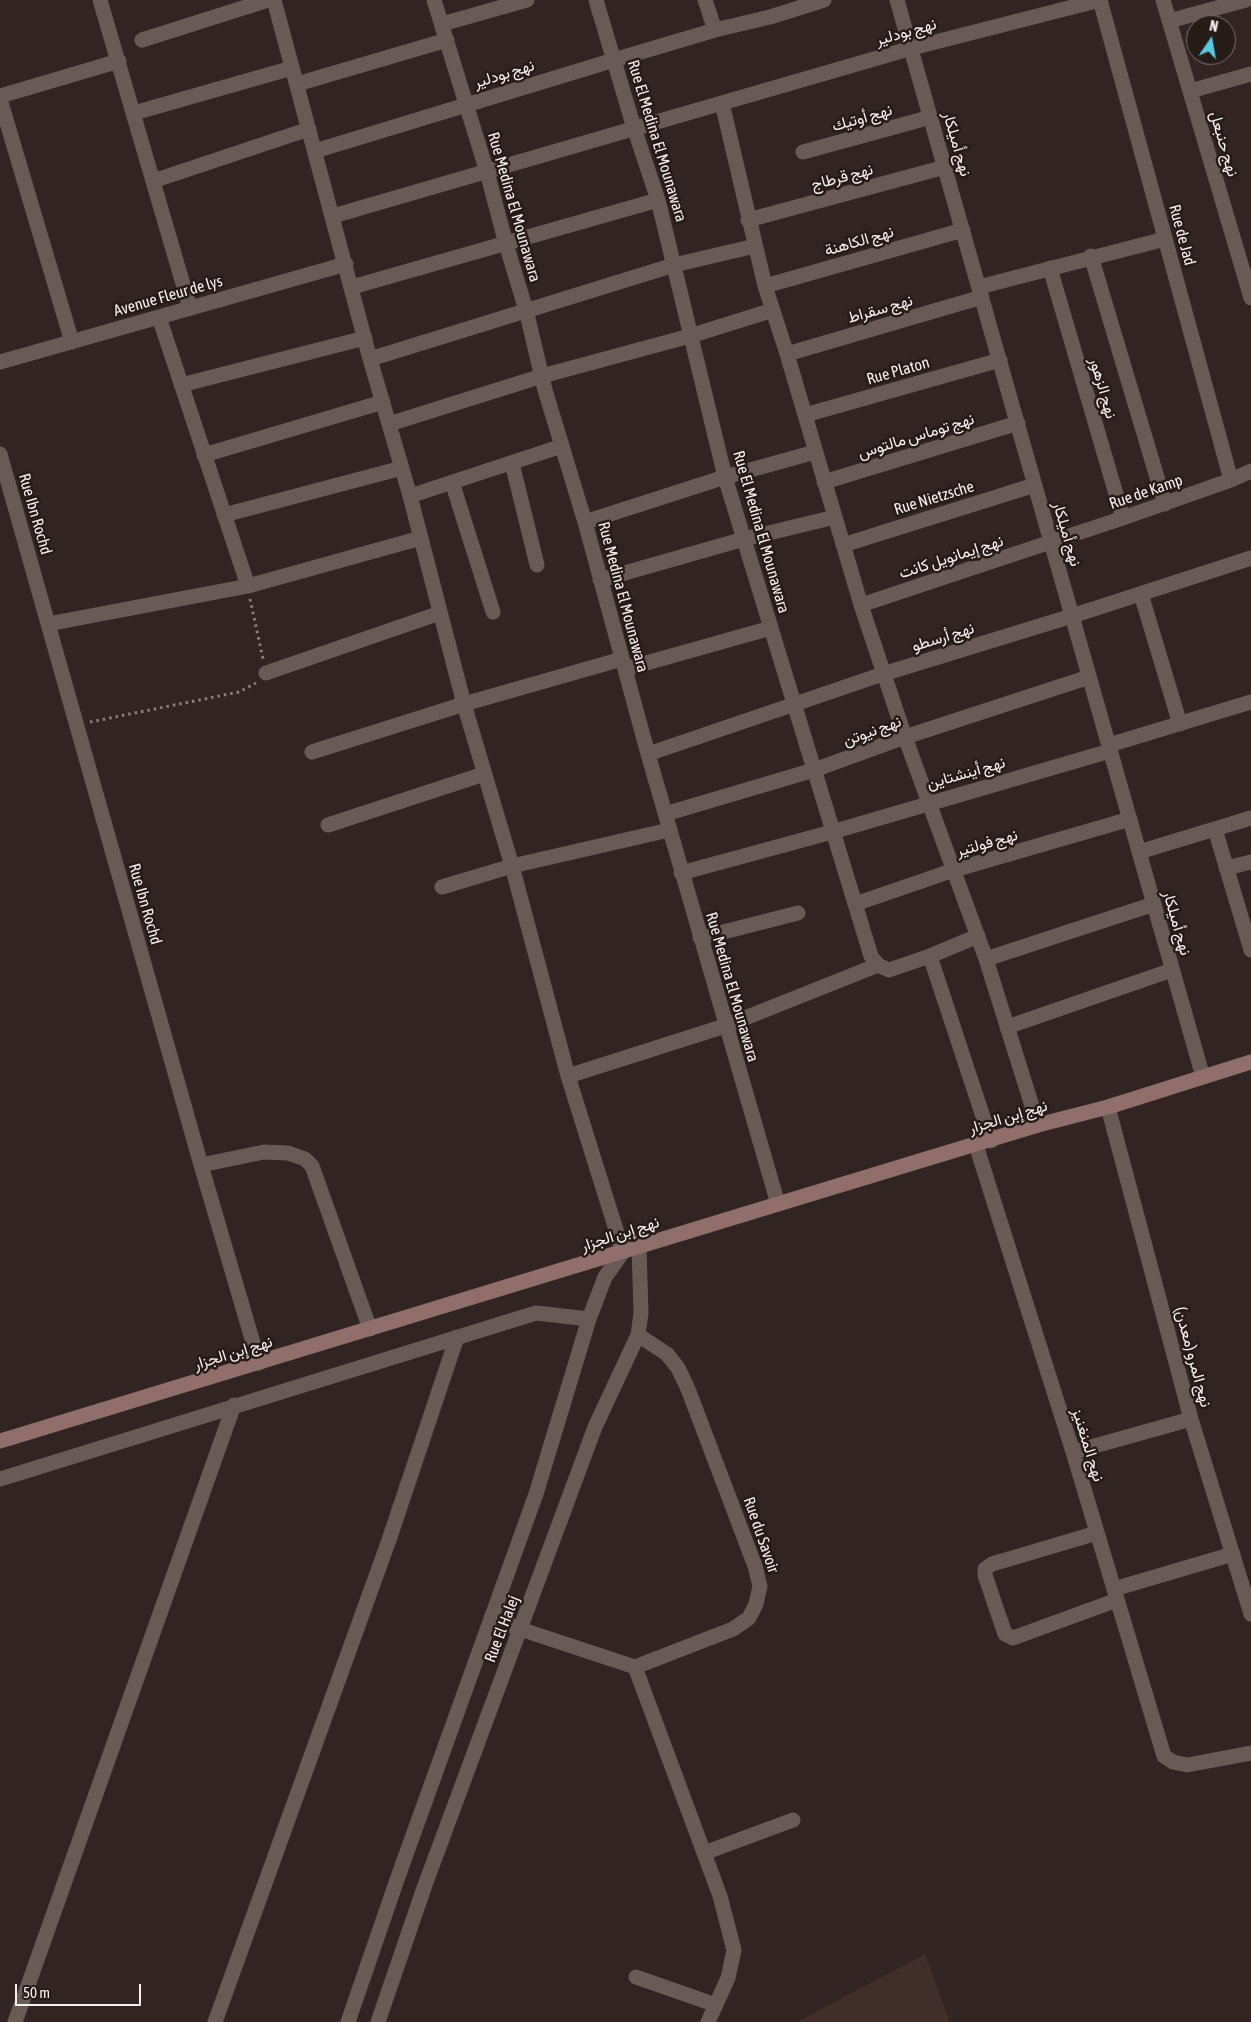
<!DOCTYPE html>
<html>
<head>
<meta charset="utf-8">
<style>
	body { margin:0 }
	#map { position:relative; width:1251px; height:2022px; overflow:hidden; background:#312422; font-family:"Asap Condensed",sans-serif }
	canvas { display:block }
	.north { position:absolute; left:1186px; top:15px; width:50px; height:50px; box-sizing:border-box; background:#271b18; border:1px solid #7a6f6d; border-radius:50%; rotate:12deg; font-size:14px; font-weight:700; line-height:20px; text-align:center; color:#f7eeed }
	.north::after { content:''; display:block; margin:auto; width:18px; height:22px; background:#58c9e3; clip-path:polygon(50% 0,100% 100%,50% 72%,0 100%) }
	.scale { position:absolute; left:15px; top:1984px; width:126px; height:22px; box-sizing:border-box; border:2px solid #f7eeed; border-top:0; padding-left:6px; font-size:15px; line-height:18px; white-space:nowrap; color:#f7eeed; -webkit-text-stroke:4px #271b18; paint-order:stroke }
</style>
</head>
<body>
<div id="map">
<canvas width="1251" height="2022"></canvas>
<div class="north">N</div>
<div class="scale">50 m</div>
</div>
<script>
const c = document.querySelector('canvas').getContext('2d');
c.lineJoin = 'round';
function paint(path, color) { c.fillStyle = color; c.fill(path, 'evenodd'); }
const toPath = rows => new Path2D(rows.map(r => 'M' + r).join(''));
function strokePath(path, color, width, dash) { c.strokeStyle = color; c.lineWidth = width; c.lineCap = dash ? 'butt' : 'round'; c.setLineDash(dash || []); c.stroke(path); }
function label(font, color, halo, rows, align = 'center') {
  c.font = font + ' "Asap Condensed",Vazirmatn,sans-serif'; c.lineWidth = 5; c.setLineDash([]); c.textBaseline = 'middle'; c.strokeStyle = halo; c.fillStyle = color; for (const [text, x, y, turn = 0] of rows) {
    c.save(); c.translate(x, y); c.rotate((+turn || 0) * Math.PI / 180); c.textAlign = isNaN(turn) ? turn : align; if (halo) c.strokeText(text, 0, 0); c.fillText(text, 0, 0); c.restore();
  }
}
paint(toPath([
	[925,1954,950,2022,797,2022]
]), '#412d2a');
strokePath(toPath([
	[250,599,263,659],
	[90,722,239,692,256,683]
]), '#8b807e', 3, [2.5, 4]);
strokePath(toPath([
	[100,0,190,308],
	[274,0,370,359,410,496,464,704,512,866,568,1076,623,1252,605,1277,589,1319,536,1494,399,1874,348,2022],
	[434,0,487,172,506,244,526,310,545,390,585,522,648,754,778,1204],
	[596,0,634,128,658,200,725,477,871,956,878,965,889,970,930,956,978,936],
	[705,0,715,30],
	[897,0,1203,1077],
	[1100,0,1231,480],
	[1163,0,1251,298],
	[1169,21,1246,0],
	[442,24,527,0],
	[142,40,268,0],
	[297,84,447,40],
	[1190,91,1251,74],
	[0,96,119,61],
	[0,99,72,342],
	[722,103,912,48,1100,0],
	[134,113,292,68],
	[315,151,614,60,715,30,770,17,824,0],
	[803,152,931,117],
	[153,181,309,129],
	[333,216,722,103,765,286,787,354,861,605,905,737,986,959,1038,1125],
	[748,220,945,167],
	[1091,256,1165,504],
	[1050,268,1123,518],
	[765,286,963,230],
	[352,287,658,200],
	[979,287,1165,239],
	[159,317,248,586],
	[787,354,982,297],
	[370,359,674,265,755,246],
	[0,362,346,264],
	[181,385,365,338],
	[805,415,1000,360],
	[389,424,542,376,690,336,773,310],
	[0,454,201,1165,259,1363],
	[204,455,383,402],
	[512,463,537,565],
	[452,482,493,612],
	[824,482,1018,423],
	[410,496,562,446],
	[224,515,402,468],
	[585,522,725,477,815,452],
	[843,545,1035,485],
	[600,580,744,539,835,517],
	[1141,594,1180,724],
	[861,605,1123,518,1231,480,1251,471],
	[48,624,248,586,421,538],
	[625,669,771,628],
	[266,673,440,613],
	[1109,745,1251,702],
	[312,752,464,704,622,659],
	[648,754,883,674,1072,616,1251,558],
	[665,814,814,770,905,737,1089,677],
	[328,825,484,774],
	[1215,829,1251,950],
	[1139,852,1251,818],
	[1226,868,1251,862],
	[681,873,832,832,1110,751],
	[442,887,512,866,669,830],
	[855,904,954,870,1130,819],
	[700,938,798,913],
	[930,956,991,1141],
	[986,959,1154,904],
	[1007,1027,1172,970],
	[568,1076,725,1026,878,965],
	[1108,1107,1191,1419,1251,1614],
	[976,1145,1073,1452,1164,1756,1173,1762,1187,1765,1251,1753],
	[201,1165,264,1152,288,1153,305,1159,312,1166,370,1329],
	[1073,1452,1191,1419],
	[0,1479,536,1313,589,1319],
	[1097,1533,992,1564,985,1569,985,1575,1005,1634,1013,1638,1117,1600],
	[1114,1589,1233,1554],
	[491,1618,520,1629,635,1667,733,1629,749,1618,756,1604,760,1586,755,1566,688,1389,678,1368,667,1354,638,1335],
	[635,1667,720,1896,734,1950,728,1978,708,2022],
	[704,1853,793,1820],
	[636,1977,716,2005],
	[15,2022,234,1405],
	[215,2022,389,1540,457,1337],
	[378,2022,425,1885,595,1427,638,1335,641,1313,639,1246]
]), '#695a57', 15);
strokePath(toPath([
	[0,1441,778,1204,1038,1125,1108,1107,1251,1062]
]), '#906e69', 15);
label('16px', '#f7eeed', '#271b18', [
	["نهج بودلير",906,32,-16],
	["نهج بودلير",504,74,-17],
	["نهج أوتيك",862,118,-16],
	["Rue El Medina El Mounawara",657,141,73],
	["نهج أميلكار",957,144,74],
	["نهج حنبعل",1224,144,74],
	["نهج قرطاج",842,177,-15],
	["Rue Medina El Mounawara",514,207,74],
	["Rue de Jad",1182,235,75],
	["نهج الكاهنة",859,241,-16],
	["Avenue Fleur de lys",168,296,-16],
	["نهج سقراط",880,309,-16],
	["Rue Platon",898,371,-16],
	["نهج الزهور",1103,388,74],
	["نهج توماس مالتوس",916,436,-17],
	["Rue de Kamp",1146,492,-19],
	["Rue Nietzsche",934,498,-17],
	["Rue Ibn Rochd",35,514,74],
	["Rue El Medina El Mounawara",761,532,74],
	["نهج أميلكار",1067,534,74],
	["نهج إيمانويل كانت",951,557,-18],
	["Rue Medina El Mounawara",623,597,75],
	["نهج أرسطو",943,637,-17],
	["نهج نيوتن",872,731,-20],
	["نهج أينشتاين",966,773,-16],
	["نهج فولتير",987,843,-16],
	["Rue Ibn Rochd",145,904,74],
	["نهج أميلكار",1177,923,74],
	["Rue Medina El Mounawara",732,987,74],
	["نهج إبن الجزار",1008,1117,-17],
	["نهج إبن الجزار",620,1234,-18],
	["نهج إبن الجزار",233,1353,-17],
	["نهج المرو (معدن)",1193,1357,75],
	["نهج المنغنيز",1088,1445,73],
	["Rue du Savoir",761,1535,71],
	["Rue El Halej",502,1629,-69]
]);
</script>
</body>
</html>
